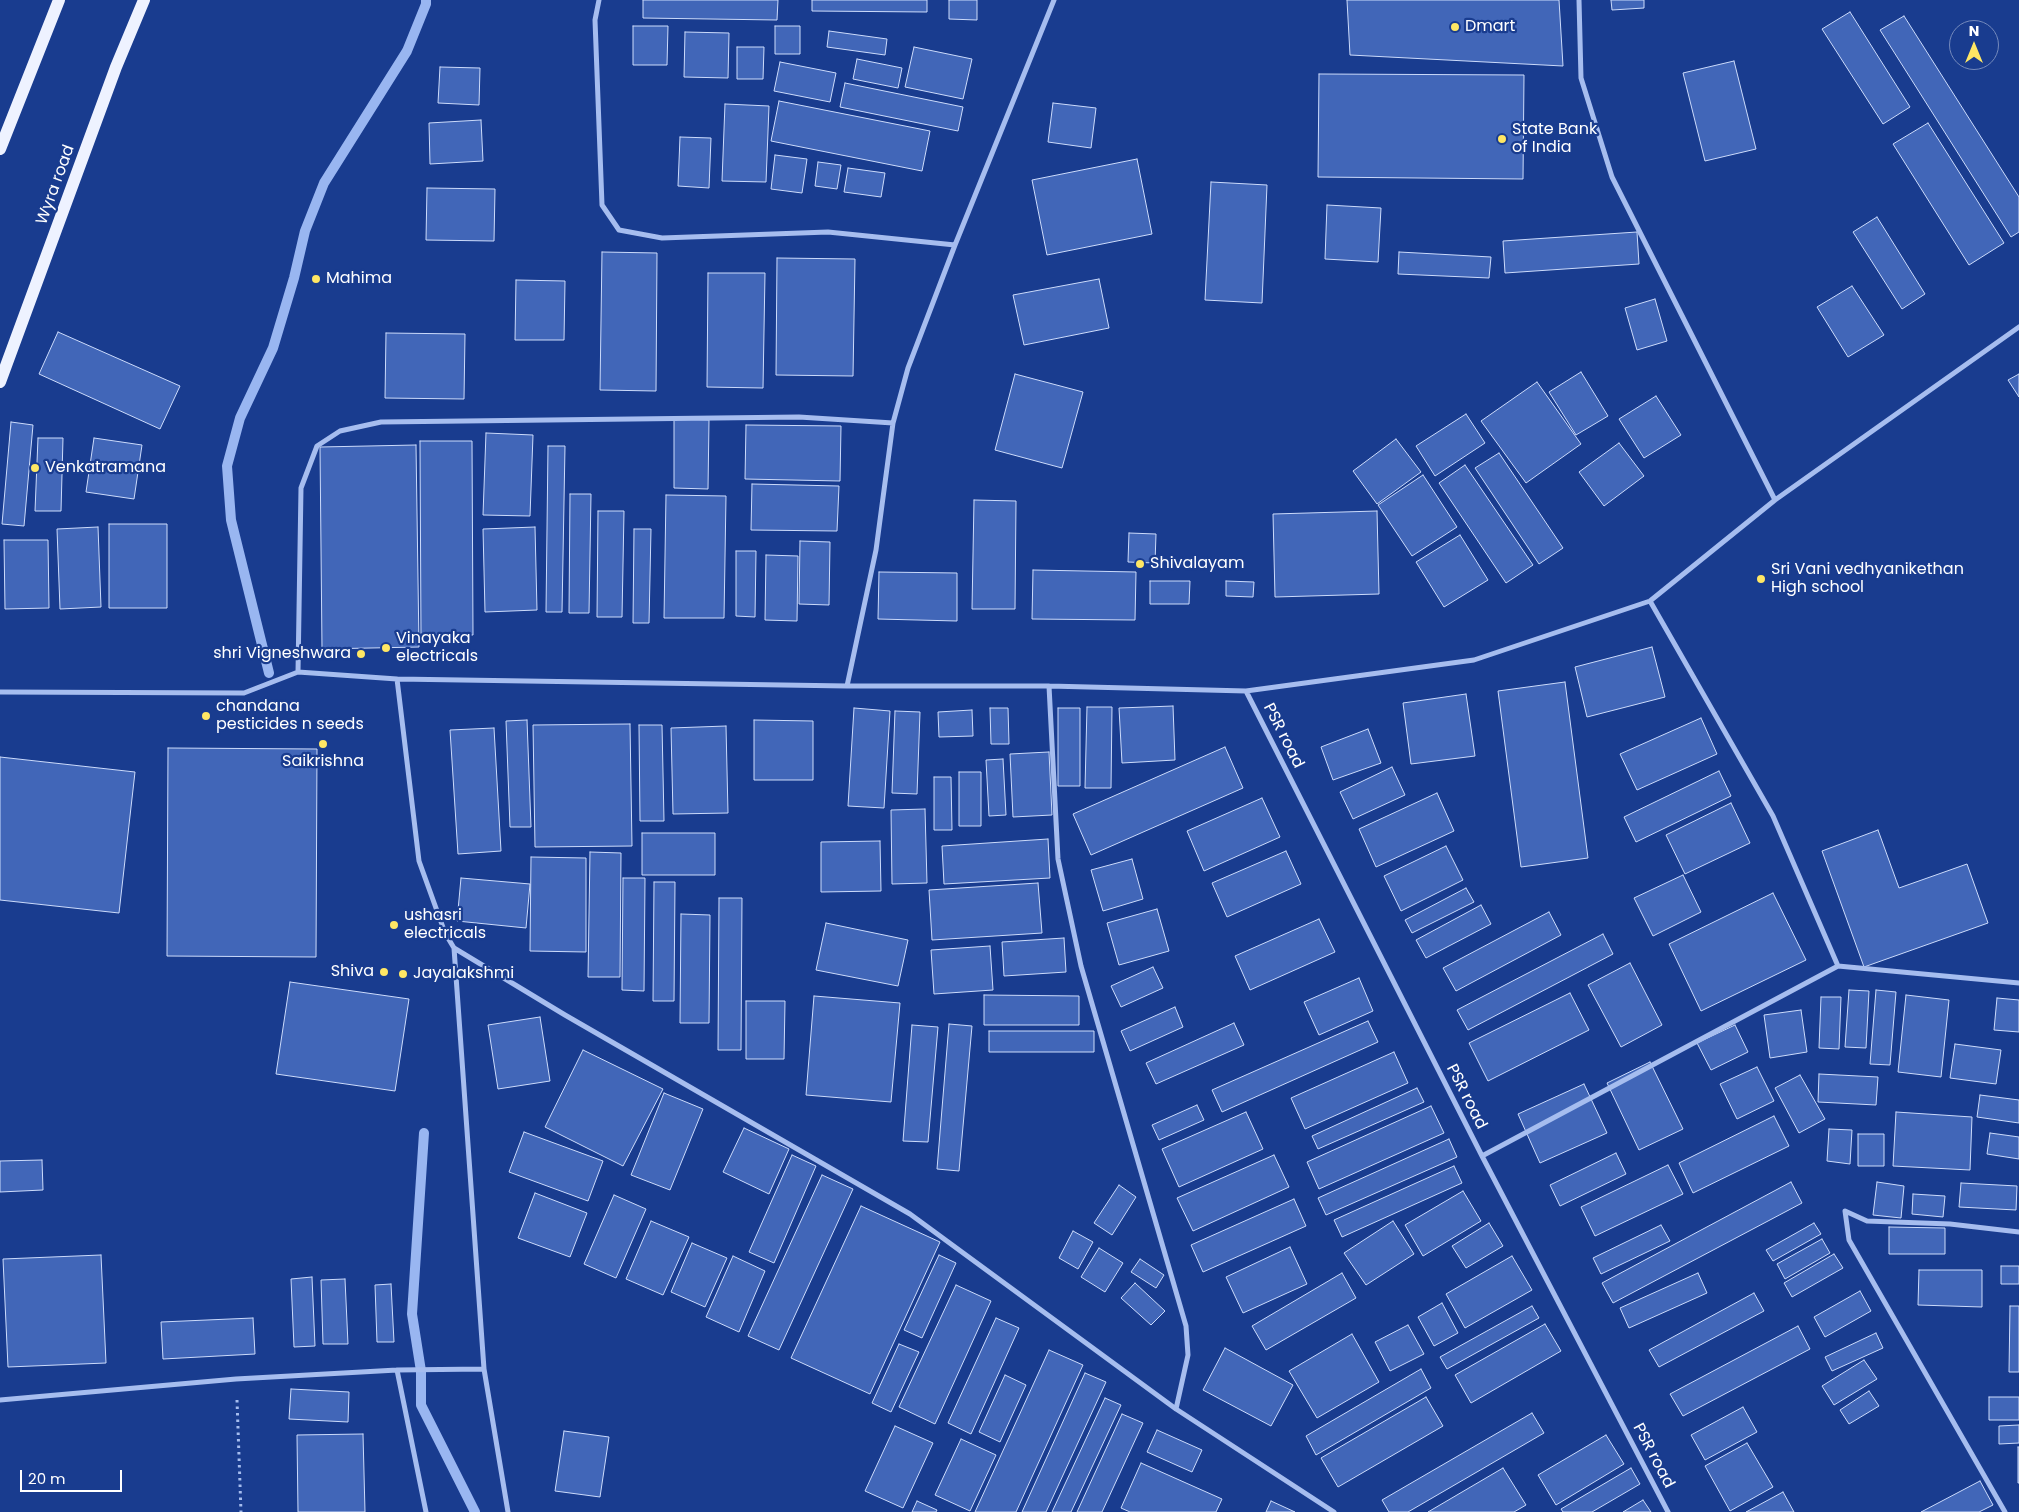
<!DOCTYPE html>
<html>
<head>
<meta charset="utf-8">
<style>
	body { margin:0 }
	#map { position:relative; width:2019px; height:1512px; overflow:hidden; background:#193c8f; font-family:Poppins,sans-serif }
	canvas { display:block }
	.north { position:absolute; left:1949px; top:20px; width:50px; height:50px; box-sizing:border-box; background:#193c8f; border:1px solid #758abc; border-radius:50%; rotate:0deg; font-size:14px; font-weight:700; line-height:20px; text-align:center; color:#fff }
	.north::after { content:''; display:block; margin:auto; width:18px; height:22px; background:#ffe764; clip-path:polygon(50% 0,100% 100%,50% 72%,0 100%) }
	.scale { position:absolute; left:20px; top:1470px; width:102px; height:22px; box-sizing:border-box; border:2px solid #fff; border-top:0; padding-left:6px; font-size:15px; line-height:18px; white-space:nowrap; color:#fff; -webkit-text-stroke:4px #193c8f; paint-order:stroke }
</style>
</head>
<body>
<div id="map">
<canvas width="2019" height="1512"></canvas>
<div class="north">N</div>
<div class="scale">20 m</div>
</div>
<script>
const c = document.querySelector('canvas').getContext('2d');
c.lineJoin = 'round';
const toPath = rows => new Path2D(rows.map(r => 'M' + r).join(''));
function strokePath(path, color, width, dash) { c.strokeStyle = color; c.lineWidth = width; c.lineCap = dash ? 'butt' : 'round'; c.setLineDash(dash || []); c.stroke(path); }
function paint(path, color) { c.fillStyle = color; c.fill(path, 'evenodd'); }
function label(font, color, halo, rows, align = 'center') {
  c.font = font + ' Poppins,sans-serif'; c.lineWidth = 4.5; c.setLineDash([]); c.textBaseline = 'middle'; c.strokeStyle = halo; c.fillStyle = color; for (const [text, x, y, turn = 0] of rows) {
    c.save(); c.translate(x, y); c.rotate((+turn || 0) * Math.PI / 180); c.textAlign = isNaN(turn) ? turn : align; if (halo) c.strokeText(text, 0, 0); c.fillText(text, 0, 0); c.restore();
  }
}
strokePath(toPath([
	[269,673,231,520,227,466,240,418,273,348,294,278,305,231,324,183,407,51,426,4,426,0],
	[424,1133,412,1314,421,1371,421,1405,475,1512]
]), '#99b6f1', 10);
const building = toPath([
	[643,0,778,0,777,20,643,18,643,0],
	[812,0,927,0,927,12,812,11,812,0],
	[949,0,977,0,977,20,949,19,949,0],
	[1347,0,1559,0,1563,66,1350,55,1347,0],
	[1611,0,1644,0,1644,8,1612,10,1611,0],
	[1850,12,1910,107,1883,124,1822,29,1850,12],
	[1904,16,2019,197,2019,232,2011,237,1880,30,1904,16],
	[633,26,668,26,667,65,633,65,633,26],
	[775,26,800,26,800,54,775,54,775,26],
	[829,31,887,39,885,55,827,47,829,31],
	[685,32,729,33,728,78,684,77,685,32],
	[737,47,764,47,763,79,737,79,737,47],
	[914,47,972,59,963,99,905,87,914,47],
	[857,59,902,68,898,88,853,79,857,59],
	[1734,61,1756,149,1705,161,1683,73,1734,61],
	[780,62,836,73,830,102,774,91,780,62],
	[440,67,480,68,479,105,438,103,440,67],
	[1319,74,1524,75,1523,179,1318,177,1319,74],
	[845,83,963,107,958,131,840,107,845,83],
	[779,101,930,131,922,171,771,141,779,101],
	[1053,103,1096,108,1091,148,1048,142,1053,103],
	[725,104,769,106,766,182,722,181,725,104],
	[481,120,483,161,430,164,429,123,481,120],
	[1928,123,2004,243,1969,265,1893,144,1928,123],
	[680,137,711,138,709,188,678,186,680,137],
	[775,155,807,159,802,193,771,189,775,155],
	[1137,159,1152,234,1047,255,1032,180,1137,159],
	[818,162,841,165,837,189,815,186,818,162],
	[848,168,885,173,881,197,844,192,848,168],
	[1211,182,1267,185,1262,303,1205,300,1211,182],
	[427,188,495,189,494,241,426,240,427,188],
	[1327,205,1381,208,1378,262,1325,259,1327,205],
	[1877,217,1925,294,1902,309,1853,232,1877,217],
	[1637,232,1639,264,1505,273,1503,241,1637,232],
	[602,252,657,253,656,391,600,390,602,252],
	[1399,252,1491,257,1489,278,1398,274,1399,252],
	[777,258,855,259,853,376,776,375,777,258],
	[708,273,765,273,763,388,707,387,708,273],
	[1099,279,1109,328,1024,345,1013,295,1099,279],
	[516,280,565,281,564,340,515,340,516,280],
	[1852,286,1884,335,1848,357,1817,307,1852,286],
	[1655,299,1667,341,1637,350,1625,308,1655,299],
	[58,332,180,386,160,429,39,374,58,332],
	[386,333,465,334,464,399,385,398,386,333],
	[1581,372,1608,416,1576,435,1549,392,1581,372],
	[1015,374,1083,392,1062,468,995,450,1015,374],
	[2019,374,2019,397,2008,380,2019,374],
	[1537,382,1581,444,1526,483,1481,421,1537,382],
	[1656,396,1681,435,1644,458,1619,419,1656,396],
	[1466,414,1485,443,1435,476,1416,446,1466,414],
	[674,419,709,420,708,489,674,488,674,419],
	[11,422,33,425,24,526,2,524,11,422],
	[746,425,841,426,840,481,745,479,746,425],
	[486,433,533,435,530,516,483,515,486,433],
	[38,438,63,438,61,511,35,511,38,438],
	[94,438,142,445,134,499,86,492,94,438],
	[1396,439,1421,472,1377,504,1353,471,1396,439],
	[420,441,472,441,473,635,421,635,420,441],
	[1619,443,1644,476,1604,506,1579,472,1619,443],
	[416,445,419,647,322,649,320,447,416,445],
	[548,446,565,446,562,612,546,612,548,446],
	[1499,453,1563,548,1539,564,1475,468,1499,453],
	[1465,465,1533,565,1506,583,1439,483,1465,465],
	[1423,475,1457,527,1412,556,1378,505,1423,475],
	[752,484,839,486,837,531,751,530,752,484],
	[570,494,591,494,589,613,569,613,570,494],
	[666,495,726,496,724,618,664,618,666,495],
	[974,500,1016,501,1015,609,972,609,974,500],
	[598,511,624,511,622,617,597,617,598,511],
	[1377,511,1379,594,1275,597,1273,514,1377,511],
	[109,524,167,524,167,608,109,608,109,524],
	[98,527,101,607,60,609,57,529,98,527],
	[535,527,537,610,485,612,483,529,535,527],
	[634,529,651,529,649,623,633,623,634,529],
	[1129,533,1156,534,1155,563,1128,562,1129,533],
	[1460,535,1488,580,1444,607,1416,562,1460,535],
	[4,540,48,540,49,608,5,609,4,540],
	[800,541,830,542,829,605,799,604,800,541],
	[736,551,756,551,755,617,736,616,736,551],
	[766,555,798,556,797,621,765,620,766,555],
	[1033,570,1136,572,1135,620,1032,619,1033,570],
	[879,572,957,573,957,621,878,619,879,572],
	[1150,581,1190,581,1189,604,1150,604,1150,581],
	[1226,581,1254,582,1253,597,1226,596,1226,581],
	[1652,647,1665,697,1587,717,1575,667,1652,647],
	[1565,682,1588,858,1521,867,1498,691,1565,682],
	[1466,694,1475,756,1411,764,1403,703,1466,694],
	[1173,706,1175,760,1122,763,1119,708,1173,706],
	[1087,707,1112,707,1111,788,1085,788,1087,707],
	[854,708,890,711,884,808,848,806,854,708],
	[990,708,1008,708,1009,744,991,744,990,708],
	[1058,708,1080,708,1080,786,1058,786,1058,708],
	[972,710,973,736,939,737,938,712,972,710],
	[895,711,920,712,917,794,892,793,895,711],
	[1701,718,1717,754,1637,790,1620,754,1701,718],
	[527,720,531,827,510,827,506,721,527,720],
	[754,720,813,721,813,780,754,780,754,720],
	[630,724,632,846,535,847,533,725,630,724],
	[639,725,662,725,664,821,640,821,639,725],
	[726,726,728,813,673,814,671,728,726,726],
	[494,728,501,851,458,854,450,730,494,728],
	[1368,729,1381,763,1333,780,1321,747,1368,729],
	[1225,747,1243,788,1091,855,1073,814,1225,747],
	[168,748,317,749,316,957,167,956,168,748],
	[1049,752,1052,815,1013,817,1010,754,1049,752],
	[0,757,135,772,119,913,0,900,0,757],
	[1003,759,1006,815,989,816,986,760,1003,759],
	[1392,767,1405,795,1353,819,1340,792,1392,767],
	[1719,771,1731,796,1636,842,1624,817,1719,771],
	[959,772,981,772,981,826,959,826,959,772],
	[934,777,951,777,952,830,934,830,934,777],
	[1437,793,1454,831,1376,867,1359,829,1437,793],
	[1262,798,1280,837,1204,871,1187,831,1262,798],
	[1731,803,1750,843,1685,874,1666,835,1731,803],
	[925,809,927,883,892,884,891,810,925,809],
	[1878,830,1899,888,1967,864,1988,923,1864,967,1822,851,1878,830],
	[642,833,715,833,715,875,642,875,642,833],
	[1048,839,1050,878,944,884,942,846,1048,839],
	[880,841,881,891,821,892,821,842,880,841],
	[1446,846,1463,880,1401,911,1384,876,1446,846],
	[1286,851,1301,884,1227,917,1212,883,1286,851],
	[590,852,621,853,620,977,588,977,590,852],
	[531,857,586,858,586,952,530,951,531,857],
	[1132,859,1143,899,1103,911,1091,870,1132,859],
	[1683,875,1701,912,1653,936,1634,898,1683,875],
	[461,878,530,884,526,928,457,921,461,878],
	[623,878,645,878,644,991,622,990,623,878],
	[654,882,675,882,674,1001,653,1001,654,882],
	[1038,883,1042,933,932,940,929,890,1038,883],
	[1466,888,1474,902,1412,933,1405,920,1466,888],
	[1773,893,1806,960,1701,1011,1669,944,1773,893],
	[719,898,742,898,741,1050,718,1050,719,898],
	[1481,905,1491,924,1426,958,1416,940,1481,905],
	[1157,909,1169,951,1119,965,1107,923,1157,909],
	[1549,912,1561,935,1456,991,1443,968,1549,912],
	[681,914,710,915,709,1023,680,1023,681,914],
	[1319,919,1335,952,1250,990,1235,956,1319,919],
	[826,923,908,940,898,986,816,970,826,923],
	[1603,934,1613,954,1468,1030,1457,1010,1603,934],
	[1064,938,1066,972,1004,976,1002,942,1064,938],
	[990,946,993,990,934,994,931,950,990,946],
	[1630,963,1662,1025,1621,1047,1588,985,1630,963],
	[1153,967,1163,988,1121,1007,1111,986,1153,967],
	[1359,978,1373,1011,1319,1035,1304,1002,1359,978],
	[290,982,409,999,395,1091,276,1074,290,982],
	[1849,990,1869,991,1866,1048,1845,1047,1849,990],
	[1876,990,1896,992,1890,1065,1870,1064,1876,990],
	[1570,993,1589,1030,1488,1081,1469,1043,1570,993],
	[984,995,1079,996,1079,1025,984,1025,984,995],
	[1906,995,1949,1000,1941,1077,1898,1072,1906,995],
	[814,996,900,1003,891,1102,806,1095,814,996],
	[1821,997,1841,997,1839,1049,1819,1048,1821,997],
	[1997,998,2019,1000,2019,1032,1994,1030,1997,998],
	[746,1001,785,1001,784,1059,746,1059,746,1001],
	[1175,1007,1183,1027,1130,1051,1121,1031,1175,1007],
	[1801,1010,1807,1052,1770,1058,1764,1015,1801,1010],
	[540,1017,550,1081,498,1089,488,1025,540,1017],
	[1368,1021,1378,1042,1222,1112,1212,1090,1368,1021],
	[1234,1023,1244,1045,1156,1084,1146,1063,1234,1023],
	[949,1024,972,1026,959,1171,937,1169,949,1024],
	[912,1025,938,1027,928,1142,903,1141,912,1025],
	[1735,1025,1748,1052,1711,1070,1697,1043,1735,1025],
	[989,1031,1094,1031,1094,1052,989,1052,989,1031],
	[1955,1044,2001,1050,1996,1084,1950,1078,1955,1044],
	[583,1050,663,1089,623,1166,545,1127,583,1050],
	[1394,1052,1408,1083,1305,1129,1291,1098,1394,1052],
	[1650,1062,1683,1129,1639,1150,1607,1083,1650,1062],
	[1757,1067,1774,1101,1737,1119,1720,1084,1757,1067],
	[1819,1074,1878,1077,1876,1105,1818,1102,1819,1074],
	[1800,1075,1825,1119,1799,1133,1775,1088,1800,1075],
	[1584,1084,1607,1133,1540,1163,1518,1114,1584,1084],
	[1417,1088,1424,1102,1318,1149,1312,1136,1417,1088],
	[664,1093,703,1109,670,1190,631,1175,664,1093],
	[1980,1095,2019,1100,2019,1123,1977,1117,1980,1095],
	[1197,1105,1204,1120,1159,1140,1152,1125,1197,1105],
	[1431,1106,1444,1133,1319,1189,1307,1162,1431,1106],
	[1246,1112,1263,1149,1179,1187,1162,1149,1246,1112],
	[1896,1112,1972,1117,1970,1170,1893,1166,1896,1112],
	[1774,1116,1789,1146,1693,1193,1679,1163,1774,1116],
	[744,1128,789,1149,769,1194,723,1172,744,1128],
	[1829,1129,1852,1130,1850,1164,1827,1161,1829,1129],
	[524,1132,603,1161,588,1201,509,1172,524,1132],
	[1990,1133,2019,1137,2019,1159,1987,1154,1990,1133],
	[1858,1134,1884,1134,1884,1166,1858,1166,1858,1134],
	[1449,1139,1457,1157,1326,1215,1318,1198,1449,1139],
	[1616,1153,1626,1174,1560,1206,1550,1185,1616,1153],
	[792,1155,816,1166,774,1263,749,1252,792,1155],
	[1274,1155,1289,1187,1193,1231,1177,1198,1274,1155],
	[42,1160,43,1190,0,1192,0,1161,42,1160],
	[1668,1165,1683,1194,1595,1236,1581,1207,1668,1165],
	[1454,1166,1462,1183,1342,1237,1334,1220,1454,1166],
	[822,1175,853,1189,779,1350,748,1336,822,1175],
	[1791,1182,1802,1203,1613,1303,1602,1283,1791,1182],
	[1877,1182,1904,1186,1901,1218,1873,1215,1877,1182],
	[1961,1183,2017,1186,2016,1210,1959,1207,1961,1183],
	[1119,1185,1136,1197,1112,1235,1094,1223,1119,1185],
	[1463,1191,1481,1221,1423,1256,1405,1225,1463,1191],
	[535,1193,587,1213,570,1257,518,1238,535,1193],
	[1913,1194,1945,1196,1943,1217,1912,1214,1913,1194],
	[614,1195,646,1209,616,1278,584,1264,614,1195],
	[1294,1199,1306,1226,1203,1272,1191,1245,1294,1199],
	[861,1206,940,1242,870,1394,791,1358,861,1206],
	[651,1221,689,1237,663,1295,626,1279,651,1221],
	[1393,1221,1414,1254,1366,1285,1344,1253,1393,1221],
	[1489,1223,1503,1246,1466,1268,1452,1246,1489,1223],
	[1814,1223,1821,1234,1773,1261,1766,1250,1814,1223],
	[1661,1225,1670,1241,1601,1274,1593,1258,1661,1225],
	[1889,1227,1945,1228,1945,1254,1889,1254,1889,1227],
	[1073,1231,1093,1242,1078,1269,1059,1258,1073,1231],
	[1822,1239,1830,1253,1785,1279,1777,1264,1822,1239],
	[692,1243,727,1258,705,1307,671,1292,692,1243],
	[1290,1247,1307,1284,1243,1313,1226,1277,1290,1247],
	[1099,1248,1123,1263,1105,1292,1081,1277,1099,1248],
	[1834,1254,1843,1268,1792,1297,1784,1283,1834,1254],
	[101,1255,106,1363,8,1367,3,1259,101,1255],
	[939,1255,956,1263,922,1338,904,1330,939,1255],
	[733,1256,765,1271,739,1332,706,1317,733,1256],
	[1512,1256,1532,1290,1465,1328,1446,1294,1512,1256],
	[1140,1259,1164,1275,1156,1288,1131,1272,1140,1259],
	[2001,1266,2019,1266,2019,1284,2001,1284,2001,1266],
	[1919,1270,1982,1270,1982,1307,1918,1305,1919,1270],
	[1342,1273,1356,1298,1266,1350,1252,1326,1342,1273],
	[1698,1273,1707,1293,1629,1328,1620,1308,1698,1273],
	[312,1277,315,1346,294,1347,291,1279,312,1277],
	[345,1279,348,1344,323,1344,321,1280,345,1279],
	[1135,1283,1165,1311,1151,1325,1121,1298,1135,1283],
	[391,1284,394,1342,377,1342,375,1285,391,1284],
	[956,1285,991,1301,935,1424,899,1407,956,1285],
	[1860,1291,1871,1311,1825,1337,1814,1317,1860,1291],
	[1754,1293,1764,1311,1659,1367,1649,1350,1754,1293],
	[1442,1303,1458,1333,1434,1346,1418,1317,1442,1303],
	[1532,1306,1539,1318,1447,1369,1440,1357,1532,1306],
	[2010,1306,2019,1306,2019,1372,2009,1372,2010,1306],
	[253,1318,255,1354,163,1359,161,1322,253,1318],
	[996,1318,1019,1328,971,1434,948,1423,996,1318],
	[1545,1324,1561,1351,1471,1403,1455,1375,1545,1324],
	[1408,1325,1424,1354,1390,1371,1375,1342,1408,1325],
	[1798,1326,1810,1349,1683,1416,1670,1394,1798,1326],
	[1876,1333,1883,1348,1832,1371,1825,1357,1876,1333],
	[1352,1334,1379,1382,1317,1418,1289,1371,1352,1334],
	[899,1344,919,1352,891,1412,872,1403,899,1344],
	[1225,1348,1293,1385,1271,1426,1203,1390,1225,1348],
	[1049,1350,1083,1365,1016,1512,975,1512,1049,1350],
	[1864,1360,1877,1379,1834,1405,1822,1386,1864,1360],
	[1421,1369,1431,1388,1316,1455,1306,1436,1421,1369],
	[1085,1373,1106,1382,1046,1512,1022,1512,1085,1373],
	[1005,1375,1026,1385,1000,1442,979,1432,1005,1375],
	[291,1389,349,1392,348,1422,289,1419,291,1389],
	[1869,1391,1879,1406,1849,1424,1840,1410,1869,1391],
	[1426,1397,1443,1426,1338,1487,1321,1458,1426,1397],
	[1989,1397,2019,1397,2019,1420,1989,1420,1989,1397],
	[1105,1398,1121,1405,1071,1512,1052,1512,1105,1398],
	[1743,1407,1757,1432,1705,1460,1691,1435,1743,1407],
	[1532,1413,1544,1433,1408,1512,1389,1512,1382,1500,1532,1413],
	[1122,1414,1143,1423,1102,1512,1077,1512,1122,1414],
	[2019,1425,2019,1443,1999,1444,1999,1426,2019,1425],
	[895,1426,933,1443,903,1508,865,1491,895,1426],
	[1157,1430,1202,1450,1192,1472,1147,1452,1157,1430],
	[564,1431,609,1437,600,1497,555,1491,564,1431],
	[363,1434,365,1512,298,1512,297,1435,363,1434],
	[1606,1435,1624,1464,1556,1505,1538,1475,1606,1435],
	[961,1439,996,1455,970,1511,935,1495,961,1439],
	[1747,1443,1773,1487,1730,1511,1705,1466,1747,1443],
	[2018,1447,2019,1447,2019,1483,2018,1483,2018,1447],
	[1141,1463,1222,1499,1216,1512,1130,1512,1121,1508,1141,1463],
	[1503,1468,1526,1505,1514,1512,1428,1512,1503,1468],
	[1631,1468,1640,1484,1592,1512,1563,1512,1561,1509,1631,1468],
	[1980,1481,1993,1505,1979,1512,1921,1512,1980,1481],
	[1783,1492,1794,1512,1746,1512,1783,1492],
	[1643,1500,1651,1512,1623,1512,1643,1500],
	[917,1501,937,1510,936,1512,912,1512,917,1501],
	[1271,1501,1295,1512,1266,1512,1271,1501]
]);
paint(building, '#4166b8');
strokePath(building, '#ccdbfb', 1);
strokePath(toPath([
	[237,1400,241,1512]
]), '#a6bdef', 3, [2.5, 4]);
strokePath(toPath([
	[599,0,595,20,602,205,619,230,662,238,828,232,955,245],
	[1579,0,1581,78,1612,177,1775,500],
	[1650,601,1773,816,1838,966,2019,983],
	[298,672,301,488,317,446,340,431,381,422,799,417,893,423],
	[397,679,419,861,445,933,454,948,484,1369,508,1512],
	[847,686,876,550,893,423,908,368,955,245,1054,0],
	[1049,686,1058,859,1081,966,1186,1326,1188,1355,1176,1409],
	[1246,691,1482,1156,1668,1512],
	[0,692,244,693,298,672,397,679,847,686,1049,686,1246,691,1474,660,1650,601,1775,500,2019,327],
	[454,948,565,1015,910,1214,1176,1409,1334,1512],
	[1482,1156,1838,966],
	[397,1370,426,1512],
	[0,1400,236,1379,397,1370,484,1369],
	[2005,1512,1849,1240,1845,1211,1867,1221,1950,1224,2019,1232]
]), '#a6bdef', 5);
strokePath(toPath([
	[0,149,59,0],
	[0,382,116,67,144,0]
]), '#eef2ff', 12);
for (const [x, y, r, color] of [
	[1455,27,5,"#ffe764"],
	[1502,139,5,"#ffe764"],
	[316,279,5,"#ffe764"],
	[35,468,5,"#ffe764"],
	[1140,564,5,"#ffe764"],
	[1761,579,5,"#ffe764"],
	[386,648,5,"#ffe764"],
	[361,654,5,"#ffe764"],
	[206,716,5,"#ffe764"],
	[323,744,5,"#ffe764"],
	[394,925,5,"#ffe764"],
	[384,972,5,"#ffe764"],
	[403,974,5,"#ffe764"]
]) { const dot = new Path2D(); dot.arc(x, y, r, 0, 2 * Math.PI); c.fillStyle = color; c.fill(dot); strokePath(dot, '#193c8f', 2); }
label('16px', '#fff', '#193c8f', [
	["Dmart",1465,27],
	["State Bank",1512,130],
	["of India",1512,148],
	["Mahima",326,279],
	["Venkatramana",45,468],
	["Shivalayam",1150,564],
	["Sri Vani vedhyanikethan",1771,570],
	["High school",1771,588],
	["Vinayaka",396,639],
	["electricals",396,657],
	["shri Vigneshwara",351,654,"right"],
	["chandana",216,707],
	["pesticides n seeds",216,725],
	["Saikrishna",323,762,"center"],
	["ushasri",404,916],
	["electricals",404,934],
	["Shiva",374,972,"right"],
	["Jayalakshmi",413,974]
], 'left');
label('16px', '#fff', '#193c8f', [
	["Wyra road",56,185,-70],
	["PSR road",1283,736,63],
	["PSR road",1466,1097,63],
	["PSR road",1653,1456,62]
]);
</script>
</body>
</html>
